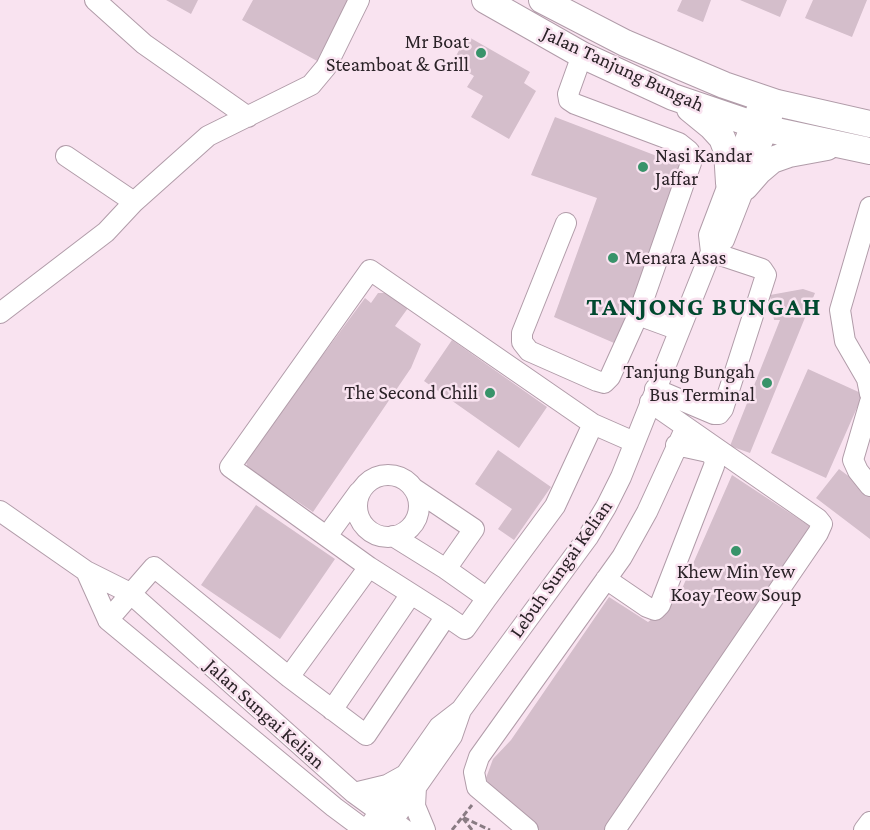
<!DOCTYPE html>
<html>
<head>
<meta charset="utf-8">
<style>
	body { margin:0 }
	canvas { display:block; background:#f9e3f0 }
</style>
</head>
<body>
<canvas width="870" height="830"></canvas>
<script>
const c = document.querySelector('canvas').getContext('2d');
c.lineJoin = 'round';
function paint(path, color) { c.fillStyle = color; c.fill(path, 'evenodd'); }
const toPath = rows => new Path2D(rows.map(r => 'M' + r).join(''));
function strokePath(path, color, width, dash) { c.strokeStyle = color; c.lineWidth = width; c.lineCap = dash ? 'butt' : 'round'; c.setLineDash(dash || []); c.stroke(path); }
function label(font, color, halo, rows, align = 'center') {
  c.font = font + ' "Crimson Pro",serif'; c.lineWidth = 5; c.setLineDash([]); c.textBaseline = 'middle'; c.strokeStyle = halo; c.fillStyle = color; for (const [text, x, y, turn = 0] of rows) {
    c.save(); c.translate(x, y); c.rotate((+turn || 0) * Math.PI / 180); c.textAlign = isNaN(turn) ? turn : align; if (halo) c.strokeText(text, 0, 0); c.fillText(text, 0, 0); c.restore();
  }
}
paint(toPath([
	[166,0,198,0,191,14],
	[253,0,353,0,319,62,242,20],
	[682,0,711,0,703,22,677,11],
	[740,0,787,0,780,17],
	[813,0,867,0,852,37,805,18],
	[467,36,530,72,524,83,536,91,509,139,471,117,483,96,467,87,474,76,452,63],
	[555,117,683,166,621,346,554,317,597,198,531,175],
	[803,289,815,293,750,453,730,446,780,320,774,320,770,295],
	[378,293,387,293,408,308,395,326,421,344,411,368,313,512,248,468,245,460,365,298,371,303],
	[452,340,547,407,519,448,424,381],
	[808,369,863,394,826,478,771,453],
	[498,450,551,487,514,540,498,529,512,509,475,484],
	[839,469,870,492,870,539,816,498],
	[732,475,811,527,606,830,532,830,494,798,486,778,493,759,511,740,609,597,648,622,677,600],
	[256,505,335,559,280,639,201,585]
]), '#d4becb');
const minor = toPath([
	[95,0,144,44,248,117],
	[582,55,568,94,569,100,575,104,679,143,689,151,691,163,638,315],
	[66,156,134,202],
	[870,207,840,310,845,341,867,379,870,394],
	[566,223,522,333,522,342,529,351,597,381,604,383,610,377,638,315,679,330],
	[711,252,709,235,761,98],
	[0,313,106,232,134,202,208,136,311,85,326,67,359,0],
	[655,389,714,414,719,414,723,409,766,275,762,269,711,252],
	[870,402,853,460,858,471,870,486],
	'357 506a31 31 0 1 1 62 0a31 31 0 1 1-62 0Z',
	[413,488,474,529,446,569,487,598,555,506,593,424],
	[0,511,86,571,130,593,354,793,405,830],
	[327,536,359,492],
	[393,536,446,569],
	[369,567,230,467,370,270,593,424,634,442],
	[86,571,108,620,334,807,365,830],
	[606,579,647,607,655,610,660,605,714,466,715,458,708,452,676,445],
	[446,616,465,629,487,598],
	[108,620,154,567,289,677,366,735,446,616,369,567,289,677],
	[332,710,411,594],
	[416,787,415,806,425,830],
	[354,793,387,785,405,775],
	[367,830,439,727,461,710,588,537,606,507,621,477,711,252,724,240,772,117],
	[386,830,452,736,461,710],
	[528,830,477,787,474,772,479,757,622,557,647,512,686,427],
	[615,830,818,533,822,524,818,519,650,402],
	[864,830,870,822]
]);
const major = toPath([
	[485,0,582,55,673,97,767,129,870,151],
	[542,0,625,43,724,85,777,103,870,124],
	[690,109,712,127,722,138,727,151,729,183],
	[745,187,759,171,772,160,789,154,827,147]
]);
strokePath(minor, '#b19ca9', 22);
strokePath(major, '#b19ca9', 28);
strokePath(toPath([
	[452,830,472,805],
	[472,830,462,817,490,830]
]), '#897b83', 3, [6, 3]);
strokePath(minor, '#fff', 20);
strokePath(major, '#fff', 26);
for (const [x, y, r, color] of [
	[481,53,6,"#38936a"],
	[643,167,6,"#38936a"],
	[613,258,6,"#38936a"],
	[767,383,6,"#38936a"],
	[490,393,6,"#38936a"],
	[736,551,6,"#38936a"]
]) { const dot = new Path2D(); dot.arc(x, y, r, 0, 2 * Math.PI); c.fillStyle = color; c.fill(dot); strokePath(dot, '#f9e3f0', 2); }
label('20px', '#2a2227', '#f9e3f0', [
	["Mr Boat",469,42],
	["Steamboat & Grill",469,65],
	["Nasi Kandar",655,156,"left"],
	["Jaffar",655,179,"left"],
	["Menara Asas",625,258,"left"],
	["Tanjung Bungah",755,372],
	["Bus Terminal",755,395],
	["The Second Chili",478,393],
	["Khew Min Yew",736,572,"center"],
	["Koay Teow Soup",736,595,"center"]
], 'right');
label('20px', '#2a2227', '#f9e3f0', [
	["Jalan Tanjung Bungah",623,69,25],
	["Lebuh Sungai Kelian",561,569,-55],
	["Jalan Sungai Kelian",265,714,42]
]);
c.letterSpacing = '1.5px';
label('bold 26px', '#01492f', '#f9e3f0', [
	["TANJONG BUNGAH",704,307]
]);
c.letterSpacing = '0px';
</script>
</body>
</html>
